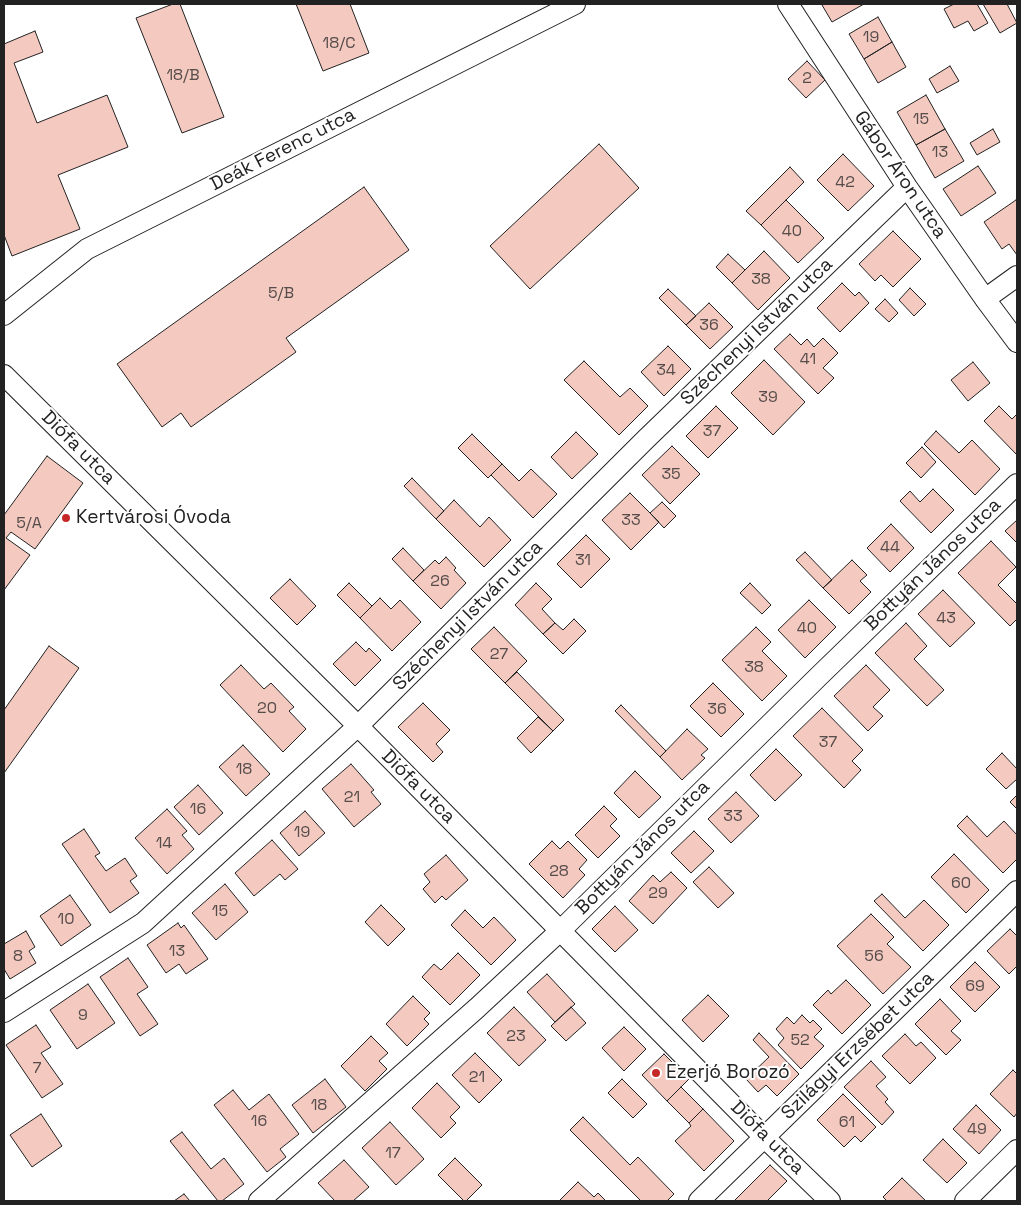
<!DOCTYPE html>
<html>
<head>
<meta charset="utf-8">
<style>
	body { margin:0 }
	#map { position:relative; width:1021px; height:1205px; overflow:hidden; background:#fff; font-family:"Space Grotesk",sans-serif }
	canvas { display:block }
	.frame { position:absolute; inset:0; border:5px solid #222; pointer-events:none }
</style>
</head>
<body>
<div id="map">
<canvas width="1021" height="1205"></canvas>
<div class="frame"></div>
</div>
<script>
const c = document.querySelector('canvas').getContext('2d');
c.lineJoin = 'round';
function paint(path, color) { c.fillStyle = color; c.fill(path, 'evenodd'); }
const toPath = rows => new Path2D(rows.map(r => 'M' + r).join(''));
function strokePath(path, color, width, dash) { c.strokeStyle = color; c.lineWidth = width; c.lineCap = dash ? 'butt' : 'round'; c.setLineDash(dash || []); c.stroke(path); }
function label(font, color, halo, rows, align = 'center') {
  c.font = font + ' "Space Grotesk",sans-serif'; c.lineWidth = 4; c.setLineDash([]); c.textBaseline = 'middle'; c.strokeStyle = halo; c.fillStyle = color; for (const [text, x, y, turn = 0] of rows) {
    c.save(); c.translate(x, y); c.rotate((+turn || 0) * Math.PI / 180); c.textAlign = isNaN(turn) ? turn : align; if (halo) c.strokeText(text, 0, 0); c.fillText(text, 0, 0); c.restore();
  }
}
const building = toPath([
	[173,4,180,4,224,117,182,133,136,18,173,4],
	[296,4,350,4,369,53,323,71,296,4],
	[825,4,864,4,832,22,822,5,825,4],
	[954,4,977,4,988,23,974,31,968,21,954,28,944,9,954,4],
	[983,4,1007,4,1017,23,1000,33,983,4],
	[878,17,892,42,864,59,849,34,878,17],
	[35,31,43,52,14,63,37,123,107,95,128,147,58,175,80,229,12,256,4,235,4,44,35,31],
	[892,42,906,67,878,83,864,59,892,42],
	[807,61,825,80,806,98,788,79,807,61],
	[950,66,959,81,937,93,929,79,950,66],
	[926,95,945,129,916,145,897,112,926,95],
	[945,129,964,161,935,178,916,145,945,129],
	[993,129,1000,142,977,155,970,143,993,129],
	[599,144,639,188,530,289,490,246,599,144],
	[843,154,874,186,848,211,817,180,843,154],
	[978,166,996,193,961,216,943,189,978,166],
	[790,167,804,182,761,225,746,211,790,167],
	[364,187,409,250,286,338,296,352,191,427,181,413,162,427,117,364,364,187],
	[786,200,824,238,798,263,761,225,786,200],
	[1016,200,1017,201,1017,255,1009,244,1002,249,984,222,1016,200],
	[893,231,921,259,893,287,881,275,875,281,859,264,893,231],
	[764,251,790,278,758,310,732,283,764,251],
	[728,254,745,270,732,283,716,267,728,254],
	[842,283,855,296,859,292,869,303,840,332,817,308,842,283],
	[910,288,926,304,914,316,899,300,910,288],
	[668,289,696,316,686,325,659,298,668,289],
	[885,299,898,313,889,322,875,309,885,299],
	[709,303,733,327,710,349,686,325,709,303],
	[790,334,801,345,807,339,814,347,823,338,838,353,823,368,834,378,818,394,774,349,790,334],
	[668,346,691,369,664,396,641,372,668,346],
	[764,360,805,402,773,435,731,393,764,360],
	[584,361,620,397,630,388,648,406,619,435,564,380,584,361],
	[973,362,990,383,968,401,951,380,973,362],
	[716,406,738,428,708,458,686,436,716,406],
	[999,406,1012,419,1017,414,1017,455,984,421,999,406],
	[936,431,959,453,972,440,1000,469,975,495,924,444,936,431],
	[576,432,598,454,572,479,551,457,576,432],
	[472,434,502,464,488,478,458,448,472,434],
	[672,446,700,474,670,504,642,475,672,446],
	[922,447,936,462,921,478,906,463,922,447],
	[47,456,83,483,35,549,11,532,6,538,30,555,4,590,4,515,47,456],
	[502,464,519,481,531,469,557,494,533,518,491,475,502,464],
	[412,478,444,511,436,519,404,486,412,478],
	[933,489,954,510,931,533,900,501,910,491,920,502,933,489],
	[630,493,659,522,631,550,602,520,630,493],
	[454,500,480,527,489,517,511,540,484,567,436,519,454,500],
	[662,502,676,516,664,528,650,513,662,502],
	[1017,520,1017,543,1005,531,1017,520],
	[891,524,914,548,890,572,867,548,891,524],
	[586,535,610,559,581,588,557,564,586,535],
	[991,541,1016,567,998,585,1017,604,1017,619,1010,626,958,573,991,541],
	[403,548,424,570,413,581,392,559,403,548],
	[805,552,832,580,823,588,796,560,805,552],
	[446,557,456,568,454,570,466,583,441,609,413,581,435,560,439,564,446,557],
	[852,560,867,575,860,581,871,592,849,614,823,588,852,560],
	[290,579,316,606,297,625,270,598,290,579],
	[349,583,372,606,360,618,337,595,349,583],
	[536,583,552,599,542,609,555,623,543,634,515,605,536,583],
	[750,583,771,605,762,614,740,593,750,583],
	[943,590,975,623,950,647,918,614,943,590],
	[380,598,391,609,400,600,421,622,392,651,360,618,380,598],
	[809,600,836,627,805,658,778,630,809,600],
	[574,619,586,631,563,654,543,634,555,623,563,630,574,619],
	[906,623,927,646,914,659,944,690,927,706,875,653,906,623],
	[494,627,527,661,505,683,471,649,494,627],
	[756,627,771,642,762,651,787,676,762,701,722,660,756,627],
	[356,642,366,652,369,648,381,660,355,686,333,664,356,642],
	[49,646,79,668,4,773,4,710,49,646],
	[241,665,264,689,271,683,294,707,289,711,306,729,283,752,220,685,241,665],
	[866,665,890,690,873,707,883,716,868,731,834,696,866,665],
	[517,672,564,720,553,731,505,683,517,672],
	[713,683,744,714,721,737,690,706,713,683],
	[423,703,450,730,436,744,443,752,433,762,398,727,423,703],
	[621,705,666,751,660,757,615,711,621,705],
	[822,708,863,750,852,761,861,770,844,788,793,736,822,708],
	[538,717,553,731,531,753,517,738,538,717],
	[687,729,708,749,701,755,705,758,682,780,660,757,687,729],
	[243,745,270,774,246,796,219,767,243,745],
	[776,749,802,775,775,801,750,775,776,749],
	[1002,753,1017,769,1017,779,1006,789,986,769,1002,753],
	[351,764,374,790,371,792,381,804,354,827,322,789,351,764],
	[635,771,661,797,639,818,614,793,635,771],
	[198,785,223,813,199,835,174,807,198,785],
	[736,792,759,816,731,843,708,819,736,792],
	[1017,795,1017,809,1010,802,1017,795],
	[604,806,617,819,610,826,620,836,598,858,575,835,604,806],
	[167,809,187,831,182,835,194,849,167,874,135,838,167,809],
	[305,811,325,833,299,856,280,833,305,811],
	[967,816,987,837,1004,821,1017,835,1017,859,1003,873,957,826,967,816],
	[84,829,100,853,95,856,106,871,125,858,137,876,130,881,139,893,110,913,62,844,84,829],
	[694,831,714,851,691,873,671,853,694,831],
	[272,840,298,869,285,880,280,874,254,896,235,873,272,840],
	[552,841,560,849,568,841,587,860,579,869,585,875,563,898,529,864,552,841],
	[954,854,989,890,966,913,931,877,954,854],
	[446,855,468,880,446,900,442,896,435,903,423,889,430,882,424,874,446,855],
	[709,867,734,893,718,908,693,882,709,867],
	[671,872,687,888,653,924,629,901,653,875,660,882,671,872],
	[225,884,248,912,216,940,192,913,225,884],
	[882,894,905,918,924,900,949,925,923,951,874,901,882,894],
	[70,895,91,925,61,946,40,916,70,895],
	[381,905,405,929,388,946,365,922,381,905],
	[615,906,638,930,615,952,592,929,615,906],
	[465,910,483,928,494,917,516,940,491,965,451,925,465,910],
	[871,914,894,937,887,944,911,967,883,994,837,946,871,914],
	[178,923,181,928,184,925,208,959,186,974,179,964,166,973,147,945,178,923],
	[1010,929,1017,936,1017,966,1009,974,987,951,1010,929],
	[26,931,35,947,29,951,36,963,10,979,4,969,4,944,26,931],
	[458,953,480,975,450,1005,422,977,434,964,441,970,458,953],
	[128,958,148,987,137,994,158,1024,140,1036,100,977,128,958],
	[975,962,1000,987,975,1012,950,987,975,962],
	[547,974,575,1004,555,1022,527,992,547,974],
	[846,980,871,1005,842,1034,813,1005,828,990,831,994,846,980],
	[88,984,115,1023,77,1049,50,1010,88,984],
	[708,995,729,1016,703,1042,682,1020,708,995],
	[413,996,430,1013,424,1019,429,1024,407,1046,386,1024,413,996],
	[940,999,961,1021,951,1031,961,1040,946,1055,915,1024,940,999],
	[514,1007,546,1040,519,1066,487,1033,514,1007],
	[571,1007,586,1023,566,1041,551,1026,571,1007],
	[802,1015,810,1023,813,1020,822,1029,814,1037,824,1046,801,1069,778,1045,784,1038,776,1029,787,1017,794,1024,802,1015],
	[36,1025,51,1047,41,1053,63,1084,42,1098,6,1045,36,1025],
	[624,1027,646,1049,624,1071,602,1048,624,1027],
	[759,1033,799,1074,777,1096,766,1085,758,1092,746,1079,769,1057,753,1040,759,1033],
	[905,1034,916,1046,921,1042,936,1058,910,1084,882,1056,905,1034],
	[371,1036,388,1053,379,1061,387,1069,365,1091,341,1066,371,1036],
	[475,1053,502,1080,479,1103,452,1075,475,1053],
	[664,1054,689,1079,667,1101,642,1075,664,1054],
	[871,1061,886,1077,876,1086,888,1099,885,1102,894,1112,882,1125,844,1087,871,1061],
	[1013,1070,1017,1074,1017,1113,1014,1117,990,1094,1013,1070],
	[325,1079,346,1107,313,1133,292,1105,325,1079],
	[622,1079,647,1104,633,1118,608,1093,622,1079],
	[437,1083,460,1107,450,1117,456,1123,441,1138,412,1108,437,1083],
	[681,1087,703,1109,689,1123,667,1101,681,1087],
	[233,1090,249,1110,269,1094,299,1134,280,1149,286,1157,267,1172,214,1105,233,1090],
	[843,1094,876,1127,861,1142,855,1136,844,1147,817,1120,843,1094],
	[976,1105,1001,1130,979,1154,953,1129,976,1105],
	[703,1109,734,1141,704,1171,675,1141,691,1126,689,1123,703,1109],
	[41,1114,62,1146,32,1167,10,1135,41,1114],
	[583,1117,630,1165,638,1157,674,1194,667,1201,641,1201,570,1130,583,1117],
	[390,1122,424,1159,396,1185,362,1148,390,1122],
	[182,1132,211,1169,224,1158,244,1184,222,1201,218,1201,170,1141,182,1132],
	[943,1139,967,1163,947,1183,923,1160,943,1139],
	[455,1158,482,1185,466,1201,464,1201,438,1175,455,1158],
	[344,1160,369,1187,353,1201,335,1201,318,1183,344,1160],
	[770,1165,787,1181,768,1200,770,1201,734,1201,770,1165],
	[902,1178,926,1201,887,1201,883,1197,902,1178],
	[578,1182,594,1197,598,1193,606,1201,559,1201,578,1182],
	[184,1194,190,1201,174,1201,184,1194]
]);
paint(building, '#f3c9c0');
strokePath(building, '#222', 1);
const minor = toPath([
	[788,4,907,187,985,299,1017,342],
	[985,299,1017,276],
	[4,315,87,249,575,4],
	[4,375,358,726,764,1137,830,1201],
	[4,1012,143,923,358,726,646,439,907,187],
	[259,1201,477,1008,561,930,819,676,1017,484],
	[699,1201,1017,891],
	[965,1201,1017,1150]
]);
strokePath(minor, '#222', 22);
strokePath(minor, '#fff', 20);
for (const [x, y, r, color] of [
	[66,518,5,"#c62828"],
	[656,1073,5,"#c62828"]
]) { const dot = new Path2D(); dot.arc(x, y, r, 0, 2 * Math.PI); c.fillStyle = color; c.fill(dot); strokePath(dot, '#fff', 2); }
label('16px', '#564c4a', null, [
	["19",871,38],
	["18/C",339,44],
	["18/B",183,76],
	["2",807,79],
	["15",921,120],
	["13",940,153],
	["42",845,183],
	["40",792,232],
	["38",761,280],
	["5/B",281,294],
	["36",709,326],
	["41",808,360],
	["34",666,371],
	["39",768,398],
	["37",712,432],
	["35",671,475],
	["33",631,521],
	["5/A",29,524],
	["44",890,548],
	["31",583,561],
	["26",440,582],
	["43",946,619],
	["40",807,629],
	["27",499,655],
	["38",754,668],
	["20",267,709],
	["36",717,710],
	["37",828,743],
	["18",244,770],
	["21",352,798],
	["16",198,810],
	["33",733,817],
	["19",302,833],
	["14",164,844],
	["28",559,872],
	["60",961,884],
	["29",658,894],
	["15",220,912],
	["10",66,920],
	["13",177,952],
	["8",18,957],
	["56",874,957],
	["69",975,987],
	["9",83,1016],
	["23",516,1037],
	["52",800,1041],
	["7",37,1069],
	["21",477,1078],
	["18",319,1106],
	["16",259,1122],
	["61",847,1123],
	["49",977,1130],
	["17",393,1154]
]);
label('19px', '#222', '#fff', [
	["Deák Ferenc utca",283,150,-27],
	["Gábor Áron utca",900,175,56],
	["Széchenyi István utca",757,332,-44],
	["Diófa utca",78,448,45],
	["Bottyán János utca",933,565,-44],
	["Széchenyi István utca",468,616,-45],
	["Diófa utca",418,787,45],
	["Bottyán János utca",643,848,-45],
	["Szilágyi Erzsébet utca",858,1046,-44],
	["Diófa utca",767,1138,45]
]);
label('19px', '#222', '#fff', [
	["Kertvárosi Óvoda",76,518],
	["Ezerjó Borozó",666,1073]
], 'left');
</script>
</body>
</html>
